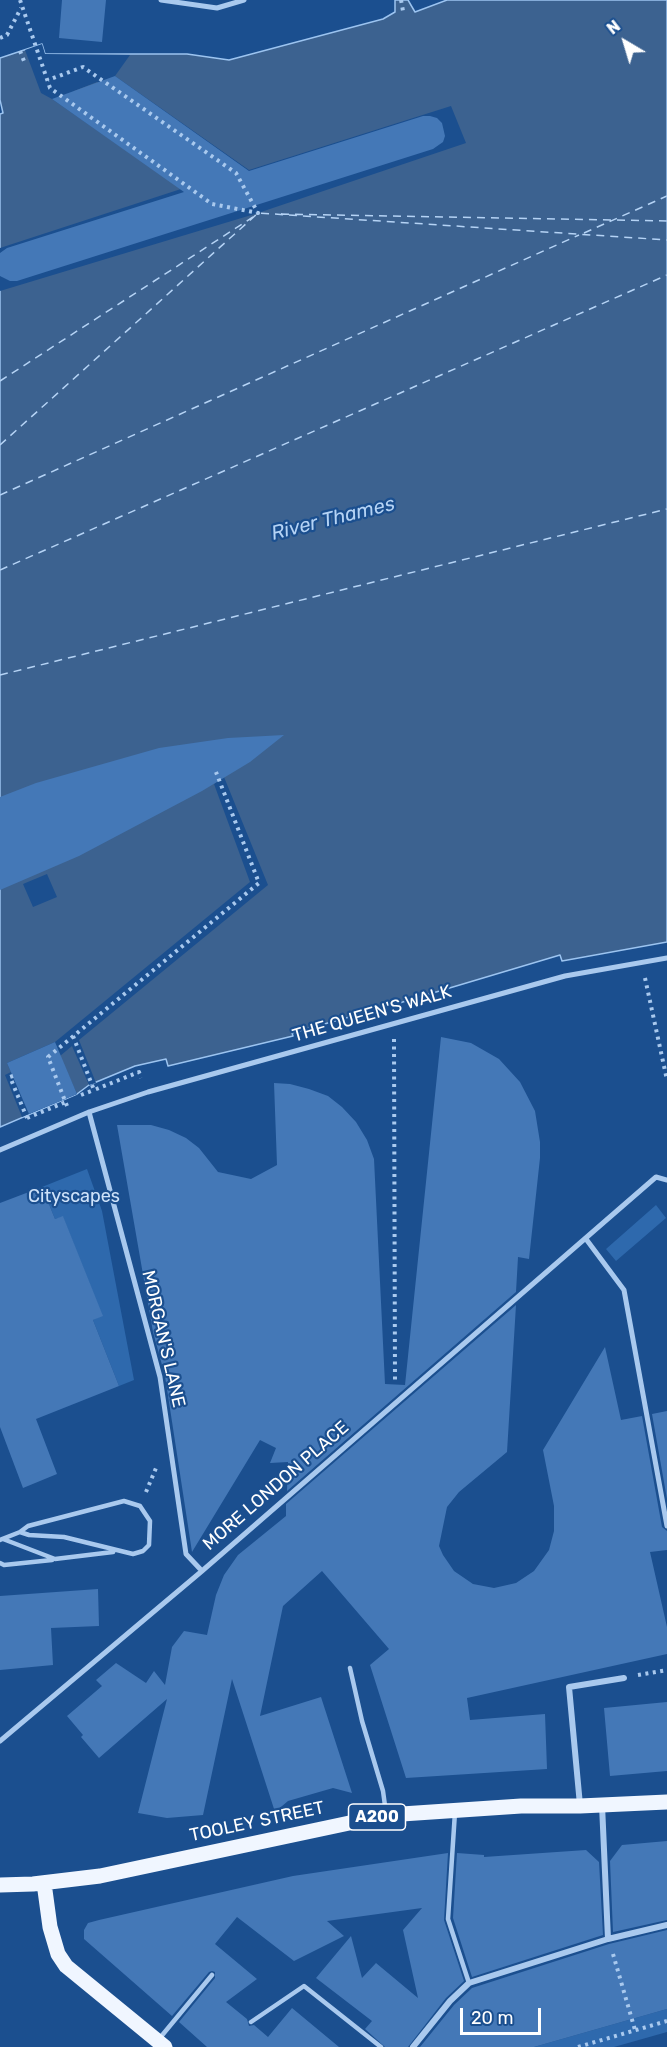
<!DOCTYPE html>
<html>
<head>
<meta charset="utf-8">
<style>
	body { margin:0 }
	#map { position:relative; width:667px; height:2047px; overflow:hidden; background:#1b4f8f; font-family:Rubik,sans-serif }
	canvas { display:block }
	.north { position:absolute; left:595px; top:12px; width:60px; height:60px; -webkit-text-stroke:4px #1b4f8f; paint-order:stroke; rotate:322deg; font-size:16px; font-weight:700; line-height:24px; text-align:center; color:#fff }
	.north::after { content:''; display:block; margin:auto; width:21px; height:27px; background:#fff; clip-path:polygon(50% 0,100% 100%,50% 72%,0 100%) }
	.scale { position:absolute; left:460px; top:2008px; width:81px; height:27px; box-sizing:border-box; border:3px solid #fff; border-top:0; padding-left:8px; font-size:18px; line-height:21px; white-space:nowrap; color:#fff; -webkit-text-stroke:4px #1b4f8f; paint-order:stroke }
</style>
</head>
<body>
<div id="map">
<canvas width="667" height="2047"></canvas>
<div class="north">N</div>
<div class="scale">20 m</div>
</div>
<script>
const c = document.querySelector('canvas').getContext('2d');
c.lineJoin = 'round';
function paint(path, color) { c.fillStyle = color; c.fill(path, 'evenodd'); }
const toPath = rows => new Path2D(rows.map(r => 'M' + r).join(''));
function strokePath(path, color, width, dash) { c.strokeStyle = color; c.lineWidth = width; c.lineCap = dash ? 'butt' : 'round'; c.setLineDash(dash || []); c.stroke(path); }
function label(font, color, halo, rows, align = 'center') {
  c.font = font + ' Rubik,sans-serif'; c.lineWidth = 4.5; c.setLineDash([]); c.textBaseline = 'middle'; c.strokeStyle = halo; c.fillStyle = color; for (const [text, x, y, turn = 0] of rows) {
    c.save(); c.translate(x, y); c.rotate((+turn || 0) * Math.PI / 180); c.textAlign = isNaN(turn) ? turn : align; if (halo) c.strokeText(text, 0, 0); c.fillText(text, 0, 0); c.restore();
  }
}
paint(toPath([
	[87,1169,102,1211,134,1380,119,1386,93,1320,102,1315,63,1217,55,1219,42,1187],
	[656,1205,666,1218,616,1261,606,1249],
	[667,2009,667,2032,614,2047,534,2047]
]), '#2e69ad');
const water = toPath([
	[395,0,408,0,415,12,447,0,667,0,667,942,562,961,560,955,396,1004,292,1033,293,1036,168,1066,166,1059,135,1066,89,1085,77,1094,0,1127,0,114,3,113,0,100,0,58,42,44,45,54,187,54,229,60,383,19,395,12,395,0]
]);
paint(water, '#3c6290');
strokePath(water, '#9cc4f0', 1.5);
paint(toPath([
	[42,44,45,54,130,55,115,76,249,170,451,106,466,143,258,213,0,291,0,248,181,189,52,99,41,93,25,50],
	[97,82,226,178,74,91],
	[224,777,268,885,79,1040,96,1083,89,1085,72,1046,60,1056,77,1094,22,1117,5,1075,11,1072,7,1063,55,1042,250,882,214,784],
	[47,874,57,897,33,907,23,884]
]), '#1b4f8f');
strokePath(toPath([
	[281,214,612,220],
	[617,220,667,221],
	[584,233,667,196],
	[0,381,253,217],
	[0,445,258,213,667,240],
	[0,495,579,235],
	[0,570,667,275],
	[0,675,667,509]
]), '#b5d3f5', 1.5, [8, 6]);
paint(toPath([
	[62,0,106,0,102,42,59,38],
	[115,76,249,171,423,116,430,116,437,118,442,123,445,136,443,142,433,149,17,281,10,281,0,276,0,253,7,248,184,192,52,99],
	[284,735,250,762,202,791,79,856,0,890,0,797,36,783,159,748,228,738],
	[441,1037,471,1043,499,1059,520,1082,535,1111,540,1142,540,1158,529,1259,518,1257,516,1292,287,1491,288,1462,270,1463,276,1448,260,1440,192,1552,165,1376,153,1332,117,1125,151,1125,169,1130,186,1138,199,1148,218,1172,251,1179,277,1165,274,1083,290,1084,309,1089,328,1096,342,1107,356,1122,367,1140,374,1159,385,1384,405,1385],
	[55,1042,77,1094,29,1114,7,1063],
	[42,1187,55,1219,63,1216,103,1316,93,1320,119,1386,36,1419,57,1474,23,1488,0,1427,0,1203],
	[516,1305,507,1452,459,1492,447,1507,439,1546,443,1555,454,1571,473,1584,494,1588,516,1583,534,1571,549,1550,554,1531,554,1506,543,1450,605,1347,621,1420,642,1416,662,1527,667,1531,667,1550,650,1552,667,1627,667,1654,467,1698,470,1720,545,1714,547,1769,406,1778,370,1665,389,1649,322,1571,283,1606,260,1716,321,1697,352,1793,333,1788,288,1801,275,1812,232,1679,203,1815,167,1818,138,1813,167,1699,99,1758,81,1737,83,1735,67,1716,102,1686,96,1680,116,1663,146,1683,154,1671,165,1685,172,1647,184,1631,207,1635,216,1595,224,1575,238,1555,286,1516,286,1504],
	[667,1411,667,1499,652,1414],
	[98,1589,99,1626,51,1628,53,1665,0,1670,0,1596],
	[667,1702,667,1771,610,1776,604,1708],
	[667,1841,667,1920,613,1932,610,1861,622,1845],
	[586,1850,599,1862,603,1935,472,1977,453,1918,457,1853,484,1855,484,1857],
	[448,1853,444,1920,464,1981,446,1998,408,2047,385,2047,365,2029,372,2021,316,1978,351,1936,362,1978,376,1963,418,1998,403,1930,422,1908,327,1921,344,1936,294,1961,237,1917,215,1944,257,1979,226,2002,247,2019,249,2026,254,2025,268,2037,292,2008,339,2047,207,2047,179,2022,215,1978,215,1972,212,1971,209,1972,172,2016,84,1939,84,1930,88,1923,99,1920,293,1876],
	[667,1930,667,2009,534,2047,420,2047,454,2005,472,1988,609,1944]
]), '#4478b7');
strokePath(toPath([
	[20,0,50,88,212,204,258,213,236,173,83,67,48,80],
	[401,0,403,11],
	[0,38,7,35,21,8],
	[20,51,24,61],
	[645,978,667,1080],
	[73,1036,94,1090,139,1072,141,1078],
	[394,1039,395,1382],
	[13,1076,10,1077,27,1118],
	[81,1095,94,1090],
	[67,1106,48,1057,259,883,216,772],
	[27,1118,66,1102],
	[146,1492,156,1468],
	[638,1675,667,1670],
	[613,1954,635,2030],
	[578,2047,667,2021]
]), '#a9c9ee', 4, [3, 4.5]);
strokePath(toPath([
	[3,1539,55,1559,113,1552],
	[0,1540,20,1532,28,1526,124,1501,140,1506,150,1521,149,1545,143,1551,133,1554,64,1537,29,1535,20,1532],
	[0,1563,4,1565,52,1560],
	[350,1668,362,1721,383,1791,386,1813],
	[455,1812,448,1919,469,1983],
	[251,2022,304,1986,381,2047],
	[159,2039,212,1975]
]), '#a9c9ee', 4.5);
strokePath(toPath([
	[161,0,217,8,244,0],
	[89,1112,160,1377,186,1554,202,1571],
	[0,1150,89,1112,148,1092,565,976,667,958],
	[586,1239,624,1290,667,1526],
	[0,1741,202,1571,656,1177,667,1180]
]), '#a9c9ee', 5);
strokePath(toPath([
	[580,1805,569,1687,624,1678],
	[602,1805,608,1939],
	[413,2047,450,2001,469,1983,608,1939,667,1925]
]), '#a9c9ee', 6);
strokePath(toPath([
	[44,1883,50,1927,58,1954,66,1966,165,2047],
	[0,1885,33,1884,100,1876,387,1815,521,1806,580,1806,667,1802]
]), '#f0f6ff', 15);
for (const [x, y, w] of [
	[377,1817,57]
]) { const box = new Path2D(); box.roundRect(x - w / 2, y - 13, w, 26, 4.5); c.fillStyle = '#1b4f8f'; c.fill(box); strokePath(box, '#fff', 1.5); }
label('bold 16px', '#fff', null, [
	["A200",377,1817]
]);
label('18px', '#fff', '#1b4f8f', [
	["THE QUEEN'S WALK",372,1014,-16],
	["MORGAN'S LANE",163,1339,77],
	["MORE LONDON PLACE",276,1486,-41],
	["TOOLEY STREET",257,1822,-12]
]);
label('18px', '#cfe3fa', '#1b4f8f', [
	["Cityscapes",74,1197]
]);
label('italic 20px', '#b5d3f5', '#1b4f8f', [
	["River Thames",333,519,-14]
]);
</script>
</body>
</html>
